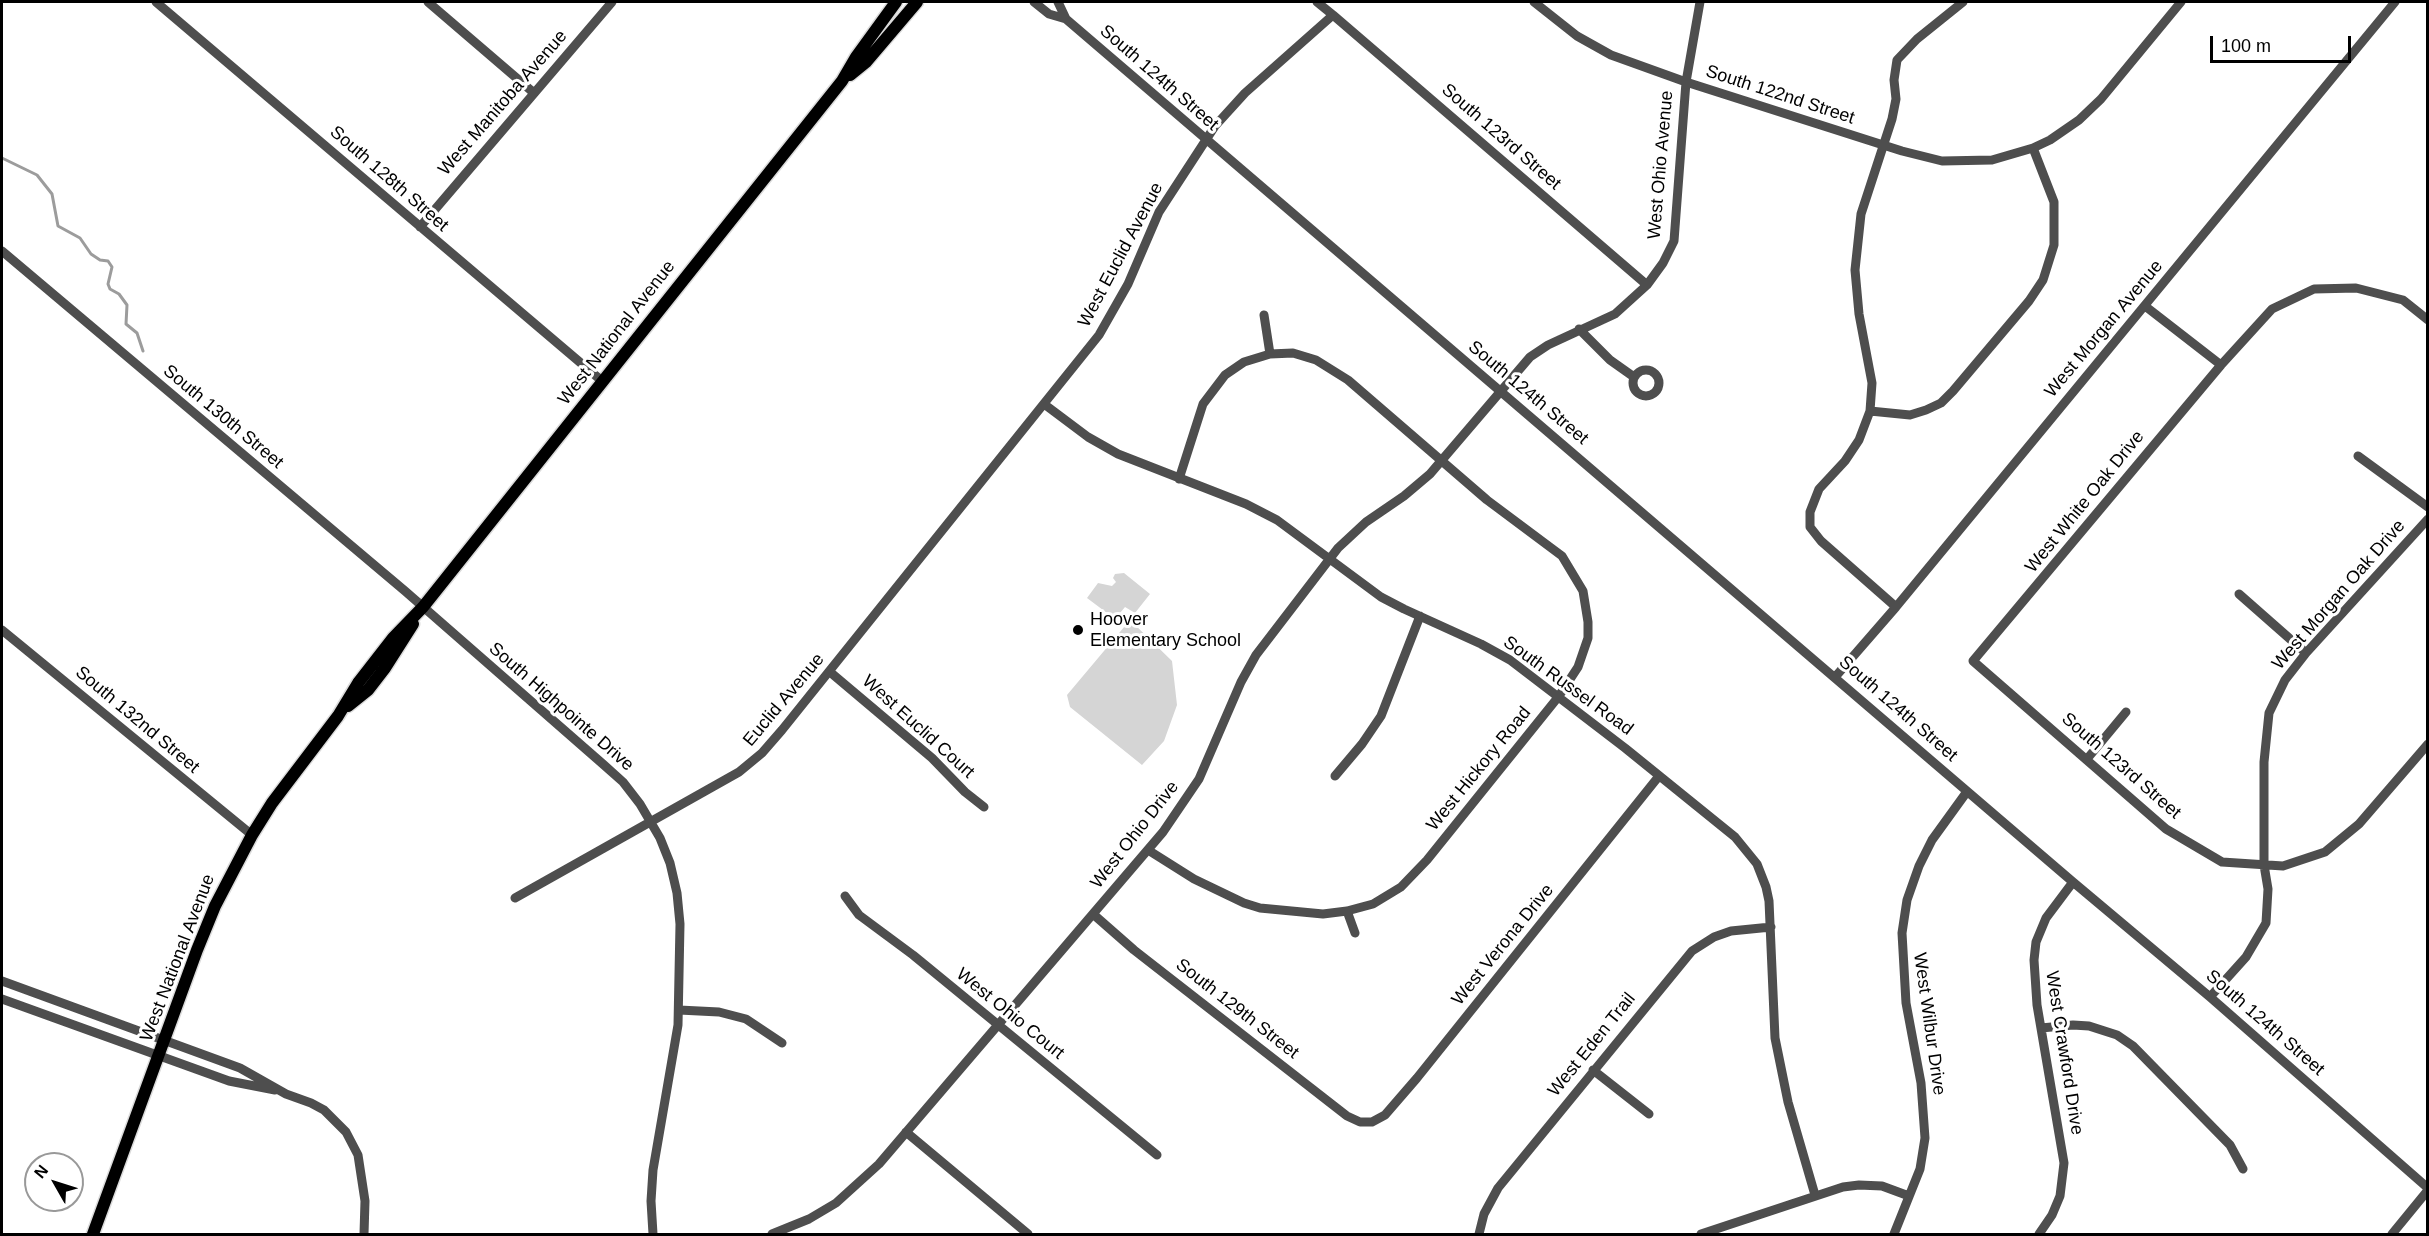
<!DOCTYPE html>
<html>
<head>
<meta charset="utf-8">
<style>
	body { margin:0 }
	#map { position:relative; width:2429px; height:1236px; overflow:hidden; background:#fff; font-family:Arial,sans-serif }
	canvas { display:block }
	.frame { position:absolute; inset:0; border:3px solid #000; pointer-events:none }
	.north { position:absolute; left:24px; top:1152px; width:60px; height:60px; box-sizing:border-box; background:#fff; border:2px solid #999; border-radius:50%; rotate:309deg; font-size:16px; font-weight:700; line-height:24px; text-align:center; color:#000 }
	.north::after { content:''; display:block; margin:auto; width:21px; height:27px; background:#000; clip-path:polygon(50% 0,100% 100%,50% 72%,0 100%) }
	.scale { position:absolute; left:2210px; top:36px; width:141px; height:27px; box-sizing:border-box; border:3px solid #000; border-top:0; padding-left:8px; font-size:18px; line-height:21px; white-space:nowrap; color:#000; -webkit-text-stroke:4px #fff; paint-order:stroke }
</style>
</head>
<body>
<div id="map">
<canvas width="2429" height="1236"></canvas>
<div class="frame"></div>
<div class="north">N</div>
<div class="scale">100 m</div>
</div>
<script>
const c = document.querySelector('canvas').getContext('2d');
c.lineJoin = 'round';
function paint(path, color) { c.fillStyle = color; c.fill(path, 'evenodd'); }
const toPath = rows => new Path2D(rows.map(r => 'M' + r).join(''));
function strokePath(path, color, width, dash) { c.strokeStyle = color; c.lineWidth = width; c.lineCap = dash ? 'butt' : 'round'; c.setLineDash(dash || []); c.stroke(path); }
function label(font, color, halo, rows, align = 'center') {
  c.font = font + ' Arial,sans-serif'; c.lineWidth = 6; c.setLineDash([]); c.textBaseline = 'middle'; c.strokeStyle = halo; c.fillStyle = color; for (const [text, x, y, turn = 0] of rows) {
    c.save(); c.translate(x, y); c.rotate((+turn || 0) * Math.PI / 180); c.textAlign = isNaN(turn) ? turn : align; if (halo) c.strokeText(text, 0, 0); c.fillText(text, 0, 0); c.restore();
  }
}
paint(toPath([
	[1124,573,1150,594,1135,613,1125,607,1115,619,1087,598,1098,583,1112,586,1116,582,1113,578,1115,574],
	[1130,620,1172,661,1177,705,1164,741,1142,765,1070,707,1067,695]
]), '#d5d5d5');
strokePath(toPath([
	[2,158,37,175,52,194,58,226,80,238,91,254,100,260,108,261,112,267,108,284,110,289,119,294,127,305,126,324,137,333,143,351]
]), '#9c9c9c', 3);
const major = toPath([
	[850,75,866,62,917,2],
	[348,706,368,690,385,668,413,624],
	[93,1234,197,950,215,906,252,835,272,803,338,716,358,683,393,638,423,607,842,81,856,57,896,2]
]);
strokePath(major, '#dbdbdb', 15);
strokePath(toPath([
	[156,2,602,381],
	[428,2,534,93],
	[1034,2,1049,14,1066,19,2073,882,2210,997,2428,1188],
	[1058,2,1066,19],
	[1534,2,1577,36,1611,55,1686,82,1902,151,1942,161,1992,160,2033,148],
	[1333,15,1647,285],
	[420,227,612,2],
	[2,251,405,591,604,765,623,782,640,804,660,838,670,863,677,893,680,924,678,1025,653,1170,651,1201,653,1234],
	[2145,306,2221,365],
	[1264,315,1270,354],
	[2428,320,2403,300,2356,288,2314,289,2272,309,2221,365,1973,661,2166,829,2222,862,2283,866,2325,852,2359,824,2428,744],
	[1579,329,1610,360,1634,377],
	'1633 383a13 13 0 1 1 26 0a13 13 0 1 1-26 0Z',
	[1044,404,1088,437,1118,454,1246,504,1277,520,1381,597,1404,609,1481,644,1510,660,1625,748,1735,837,1757,864,1766,887,1769,901,1775,1038,1788,1102,1815,1195],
	[1870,411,1910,415,1926,410,1941,403,1953,391,2029,301,2043,280,2054,245,2054,202,2033,148,2050,140,2079,120,2101,99,2181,2],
	[2358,456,2428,507],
	[2239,594,2306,653],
	[1896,607,1821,541,1810,527,1810,512,1819,489,1845,461,1859,440,1870,411,1872,383,1859,314,1855,270,1861,214,1892,119,1896,99,1894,80,1897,60,1917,39,1963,2],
	[2,630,252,835],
	[830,672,932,758,965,792,984,807],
	[1836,676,1896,607,2395,2],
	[2087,759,2126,712],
	[1335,776,1362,744,1381,716,1420,616],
	[1148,850,1194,879,1244,903,1260,908,1323,914,1347,911,1373,904,1401,887,1427,860,1559,696,1578,667,1588,638,1588,622,1583,591,1562,556,1487,500,1348,380,1316,360,1293,353,1270,354,1244,362,1225,375,1203,404,1179,479],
	[845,896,859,915,913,955,1157,1155],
	[515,898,739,772,762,753,782,730,1099,335,1128,284,1159,212,1215,126,1245,93,1333,15,1317,2],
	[1347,911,1355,933],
	[1093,914,1134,950,1347,1116,1360,1122,1372,1122,1385,1115,1417,1078,1659,776],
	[2,981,240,1068,286,1094,311,1103,324,1110,346,1132,358,1155,365,1201,364,1234],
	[2210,997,2246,957,2266,923,2268,889,2264,865,2264,762,2269,713,2285,680,2306,653,2428,519],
	[2,999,229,1081,275,1090],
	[679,1010,719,1012,746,1019,782,1043],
	[2041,1028,2073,1025,2089,1026,2117,1035,2133,1046,2230,1145,2243,1169],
	[1593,1070,1649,1114],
	[906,1132,1028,1234],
	[772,1234,809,1219,836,1203,879,1164,1163,832,1199,779,1241,682,1256,655,1338,548,1366,522,1404,496,1430,474,1530,357,1548,345,1615,314,1647,285,1663,263,1674,241,1686,82,1700,2],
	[1479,1234,1484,1214,1498,1188,1692,951,1714,937,1731,931,1771,927],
	[1701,1234,1843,1187,1859,1185,1882,1186,1909,1196],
	[1894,1234,1920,1169,1925,1138,1921,1083,1906,1003,1902,933,1907,900,1919,866,1932,840,1966,793,1969,793],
	[2039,1234,2052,1215,2060,1196,2064,1163,2037,1005,2034,960,2036,942,2046,918,2073,882],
	[2392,1234,2428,1190]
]), '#4e4e4e', 9);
strokePath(major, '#000', 12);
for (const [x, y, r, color] of [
	[1078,630,6,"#000"]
]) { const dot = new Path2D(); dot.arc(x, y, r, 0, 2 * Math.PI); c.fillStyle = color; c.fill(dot); strokePath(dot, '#fff', 2); }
label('18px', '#000', '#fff', [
	["South 124th Street",1159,78,41],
	["South 122nd Street",1780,95,18],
	["West Manitoba Avenue",503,103,-49],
	["South 123rd Street",1501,137,41],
	["West Ohio Avenue",1661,165,-85],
	["South 128th Street",389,179,41],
	["West Euclid Avenue",1121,255,-62],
	["West Morgan Avenue",2104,329,-50],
	["West National Avenue",617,333,-52],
	["South 124th Street",1528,393,40],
	["South 130th Street",223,417,40],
	["West White Oak Drive",2085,502,-51],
	["West Morgan Oak Drive",2339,595,-49],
	["South Russel Road",1568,686,36],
	["Euclid Avenue",784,700,-50],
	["South Highpointe Drive",561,707,41],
	["South 124th Street",1898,709,41],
	["South 132nd Street",137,720,40],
	["West Euclid Court",918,727,42],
	["South 123rd Street",2121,766,41],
	["West Hickory Road",1479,769,-51],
	["West Ohio Drive",1135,835,-52],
	["West Verona Drive",1503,945,-51],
	["West National Avenue",178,958,-69],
	["South 129th Street",1237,1009,38],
	["West Ohio Court",1010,1014,39],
	["South 124th Street",2265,1023,41],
	["West Wilbur Drive",1929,1024,82],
	["West Eden Trail",1592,1045,-51],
	["West Crawford Drive",2064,1053,81]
]);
label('18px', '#000', '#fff', [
	["Hoover",1090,620],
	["Elementary School",1090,641]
], 'left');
</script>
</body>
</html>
